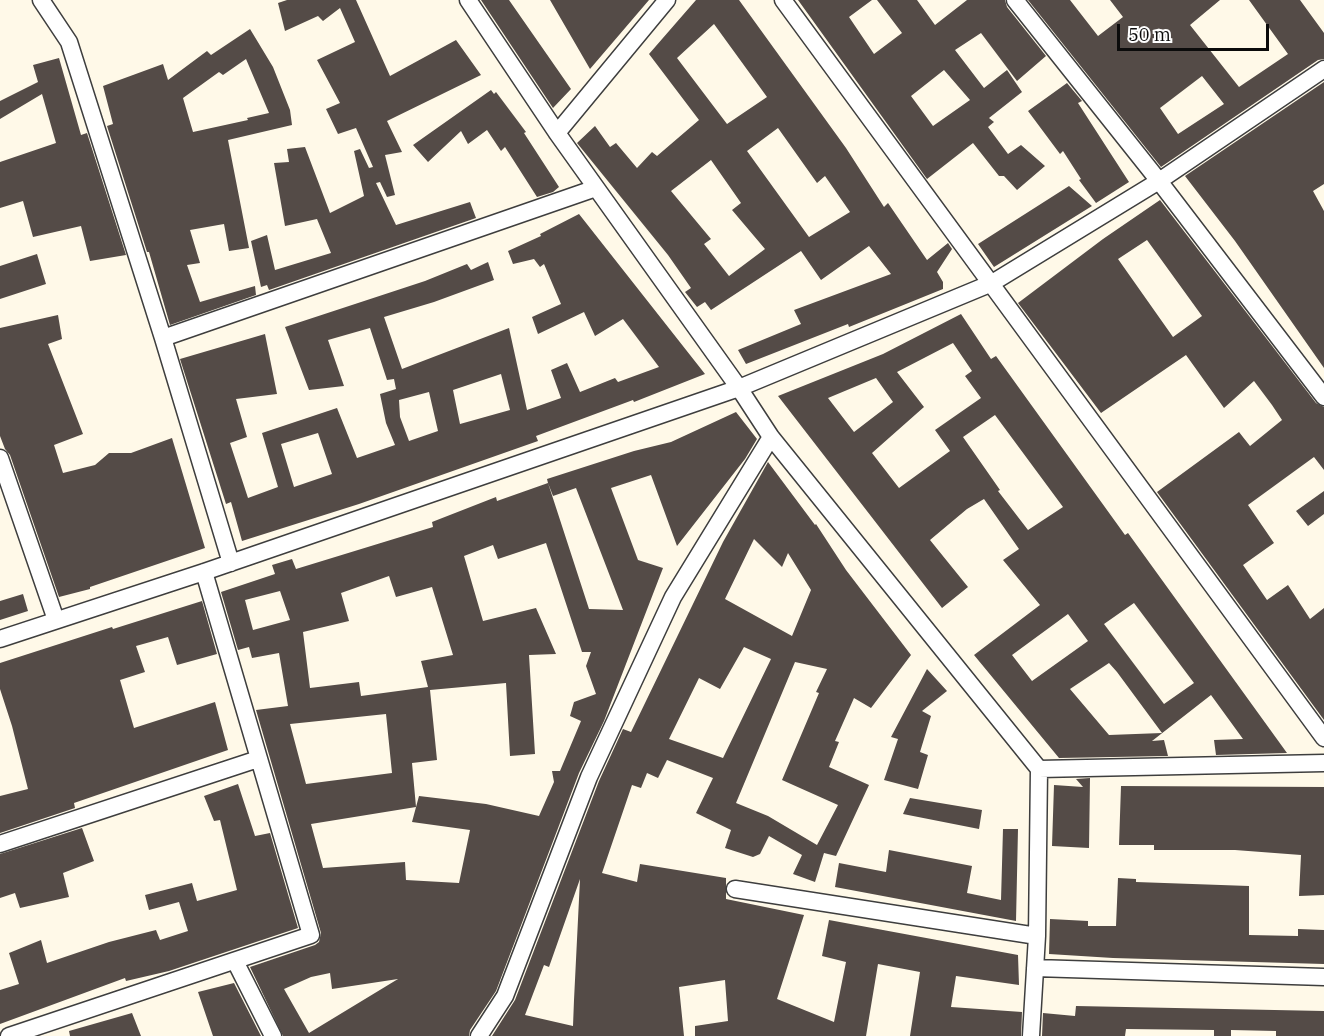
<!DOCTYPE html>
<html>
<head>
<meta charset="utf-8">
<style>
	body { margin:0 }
	#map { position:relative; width:1324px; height:1036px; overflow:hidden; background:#fff9e8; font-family:"IBM Plex Serif",serif }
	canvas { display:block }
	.scale { position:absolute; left:1117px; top:24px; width:152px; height:27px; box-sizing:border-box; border:3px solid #0b0b0b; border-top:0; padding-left:8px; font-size:18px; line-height:21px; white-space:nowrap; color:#0b0b0b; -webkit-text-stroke:4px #fff; paint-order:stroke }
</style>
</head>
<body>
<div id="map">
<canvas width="1324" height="1036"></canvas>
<div class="scale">50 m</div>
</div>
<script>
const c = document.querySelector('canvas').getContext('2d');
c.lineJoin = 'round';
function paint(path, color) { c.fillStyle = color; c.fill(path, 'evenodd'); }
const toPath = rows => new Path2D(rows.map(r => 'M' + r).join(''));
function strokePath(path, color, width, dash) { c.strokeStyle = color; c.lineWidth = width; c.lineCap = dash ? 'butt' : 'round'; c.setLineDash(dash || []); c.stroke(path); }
paint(toPath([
	[287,0,356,0,390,76,456,40,481,75,387,121,402,152,385,155,395,195,387,197,380,182,376,183,396,225,470,202,476,218,269,290,267,285,261,287,251,241,267,235,275,270,331,253,317,219,285,226,274,163,289,162,287,149,305,147,330,213,364,196,354,151,360,149,369,168,373,167,356,128,338,134,326,109,340,103,317,60,355,42,340,8,323,21,318,16,285,31,278,3],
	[481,0,509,0,571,89,553,108],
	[550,0,649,0,590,69],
	[696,0,739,0,846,148,884,207,888,203,927,260,948,243,952,249,937,272,943,282,943,289,849,327,848,324,746,364,738,350,801,324,794,310,891,274,869,246,821,280,801,251,711,310,705,302,697,307,685,292,691,288,668,255,577,143,595,126,610,147,616,143,637,168,652,152,657,156,699,120,649,54],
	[714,24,767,97,727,124,677,58],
	[778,128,817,183,825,176,850,212,809,237,747,151],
	[711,160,741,203,732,210,765,249,729,276,704,244,711,239,671,191],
	[798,0,872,0,849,17,874,54,902,33,877,0,917,0,935,25,967,0,1005,0,1007,7,1046,56,1017,81,981,33,955,50,984,88,1007,70,1022,92,989,118,994,122,988,127,1008,154,1021,145,1045,166,1017,190,1004,176,999,176,973,143,927,179],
	[944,70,970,100,933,126,911,96],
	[1028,0,1070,0,1098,36,1123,17,1110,0,1220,0,1190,25,1239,87,1288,54,1249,0,1300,0,1324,33,1324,59,1318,60,1161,167],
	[1202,76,1224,104,1178,134,1160,108],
	[250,29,273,67,290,110,292,125,228,140,249,248,229,251,224,224,190,230,200,263,187,265,200,302,255,286,256,295,170,325,149,252,147,252,107,126,113,124,103,86,163,64,168,80,207,51,211,55],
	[246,59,269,113,247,118,248,120,193,132,183,98,219,72,223,75],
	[59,58,81,135,87,133,126,255,90,261,81,226,33,237,23,201,0,208,0,162,56,143,42,94,0,119,0,101,38,82,33,65],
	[1324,82,1324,184,1313,191,1324,211,1324,368,1235,241,1185,176],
	[1067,83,1082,101,1078,103,1129,182,1096,203,1079,180,1081,179,1063,151,1060,154,1028,111],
	[491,90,494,94,496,92,526,132,524,133,559,187,553,192,537,197,505,147,501,151,487,130,468,144,461,131,428,162,413,145],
	[1069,186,1092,206,994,267,978,244],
	[1160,200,1316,403,1324,407,1324,470,1314,457,1248,505,1274,543,1243,565,1267,600,1288,585,1310,619,1324,608,1324,720,1157,492,1239,432,1250,446,1282,420,1272,405,1254,381,1224,408,1186,355,1101,413,1018,303,1103,239],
	[1147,240,1202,316,1173,337,1118,259],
	[579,214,705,374,634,402,633,400,536,436,538,441,359,504,242,541,231,502,226,504,180,359,265,334,277,394,236,399,247,437,230,443,248,498,278,487,262,433,337,408,357,458,395,445,386,423,380,394,396,389,394,379,387,380,370,328,328,340,344,386,309,390,285,327,425,281,467,264,471,270,488,262,494,280,434,302,384,317,402,369,509,328,527,410,561,398,551,370,567,363,580,392,615,378,618,382,659,367,623,319,595,336,584,312,538,334,532,317,561,304,544,264,540,267,534,259,513,264,508,251,541,236,540,234],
	[501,374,510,410,460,424,453,390],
	[429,392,438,431,409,441,400,417,399,400],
	[318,433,332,474,294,487,281,444],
	[37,254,46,284,0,299,0,266],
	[961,314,991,359,996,356,1125,535,1128,533,1287,753,1216,755,1214,740,1243,739,1211,695,1152,741,1164,740,1168,756,1059,758,974,655,1040,605,1003,560,1019,549,984,499,967,509,930,540,968,587,942,608,778,396,883,354],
	[953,343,972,371,965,376,981,398,935,430,950,451,899,488,872,453,924,407,897,372],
	[876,378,893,402,854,432,828,398],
	[995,415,1063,507,1028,530,998,491,1000,490,963,437],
	[1134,603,1194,683,1164,704,1104,624],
	[1068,614,1088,641,1032,681,1012,655],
	[1109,663,1117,672,1162,733,1109,735,1070,689],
	[58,315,62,339,48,344,83,434,54,445,63,473,95,465,109,453,131,453,172,438,205,548,90,587,90,589,59,597,10,455,5,449,0,436,0,328],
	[736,412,757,439,745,459,677,546,651,475,611,488,638,560,663,568,604,721,579,773,496,991,470,1030,469,1036,283,1036,250,967,315,945,319,942,321,933,256,710,288,706,279,653,252,658,249,647,238,650,221,592,275,574,272,565,292,559,296,569,433,527,432,522,496,497,497,501,548,483,547,479,634,451,671,442],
	[548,483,553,496,576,488,623,610,589,609],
	[546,543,582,652,591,652,586,666,596,694,574,702,570,716,581,721,560,771,552,771,554,782,539,816,486,804,419,796,412,822,470,830,459,883,406,880,405,862,323,868,311,824,416,807,412,763,437,760,430,690,506,683,510,756,535,754,529,655,556,654,536,608,483,621,464,556,493,545,498,559],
	[389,576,396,597,432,587,453,655,421,661,428,687,361,696,359,682,310,688,303,632,349,621,341,593],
	[280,591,290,620,253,630,245,600],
	[386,714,392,773,306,784,290,724],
	[330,973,332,989,398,979,309,1033,284,989,311,977],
	[768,462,815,525,816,524,846,570,911,655,871,708,854,698,835,741,839,742,829,767,869,785,836,856,824,853,815,882,793,874,802,855,769,836,760,854,753,857,725,848,731,830,696,813,713,778,667,760,658,778,647,773,641,788,632,785,602,873,637,882,640,864,726,878,726,899,804,915,777,999,834,1022,846,962,822,956,829,920,1018,955,1019,985,956,976,951,1007,1022,1012,1021,1036,910,1036,920,972,878,964,866,1036,695,1036,695,1026,728,1021,725,980,679,987,684,1036,492,1036,515,1000,599,781,623,729,631,732,723,542],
	[754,539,782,567,788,553,811,590,792,636,725,599],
	[744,647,771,659,723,758,669,739,699,678,720,689],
	[795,662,827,669,816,692,819,693,782,780,838,805,817,845,768,816,736,803],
	[580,879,574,1000,573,1026,525,1015,544,965,549,967],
	[1324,491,1324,514,1308,526,1296,511],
	[23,594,28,611,0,620,0,601],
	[202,601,217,654,177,665,168,637,136,646,145,672,120,680,134,728,215,702,228,750,74,803,75,808,0,833,0,796,28,789,12,726,0,689,0,663,112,627,113,629],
	[927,669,947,691,922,711,931,716,920,752,928,755,918,789,884,780,898,739,891,737],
	[1090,778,1089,848,1052,846,1054,785,1083,787,1076,779],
	[238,784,255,836,270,833,298,928,169,971,126,981,125,978,0,1024,0,990,19,984,9,953,41,940,47,963,109,942,156,930,160,940,188,931,179,902,149,910,145,895,192,883,197,901,237,890,220,820,214,821,204,796],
	[1121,786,1324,787,1324,895,1299,896,1301,855,1235,850,1154,850,1154,845,1119,845],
	[910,798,982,810,979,829,903,814],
	[82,828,94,861,63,873,69,897,20,908,15,893,0,898,0,854],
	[1003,829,1018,829,1016,921,835,887,839,863,886,872,889,850,972,866,967,893,1001,900],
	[1118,878,1136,879,1136,882,1249,886,1249,935,1298,936,1298,929,1324,930,1324,964,1113,958,1049,954,1050,919,1088,921,1088,926,1116,926],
	[234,983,261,1036,213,1036,198,992],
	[1076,1006,1324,1011,1324,1036,1276,1036,1276,1031,1231,1030,1231,1036,1214,1036,1214,1030,1126,1029,1125,1036,1042,1036,1043,1013,1075,1016],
	[132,1013,141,1036,70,1036,69,1031]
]), '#544b47');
const minor = toPath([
	[41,0,69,42,163,338,231,563],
	[468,0,557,133,739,388,771,437,1039,769,1037,936,1031,1036],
	[783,0,1324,738],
	[1015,0,1159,181,1324,397],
	[557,133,667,0],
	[163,338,596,188],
	[0,458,56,620],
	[0,639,204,572,739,388,992,283,1159,181,1324,69],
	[1039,769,1324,763],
	[0,844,258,759],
	[735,889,1037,936],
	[235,961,273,1036],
	[1035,968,1324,977],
	[9,1036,311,935,204,572],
	[479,1036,505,996,589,777,673,597,771,437]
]);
strokePath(minor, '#3e3e3e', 19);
strokePath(minor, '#fff', 16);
</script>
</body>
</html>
